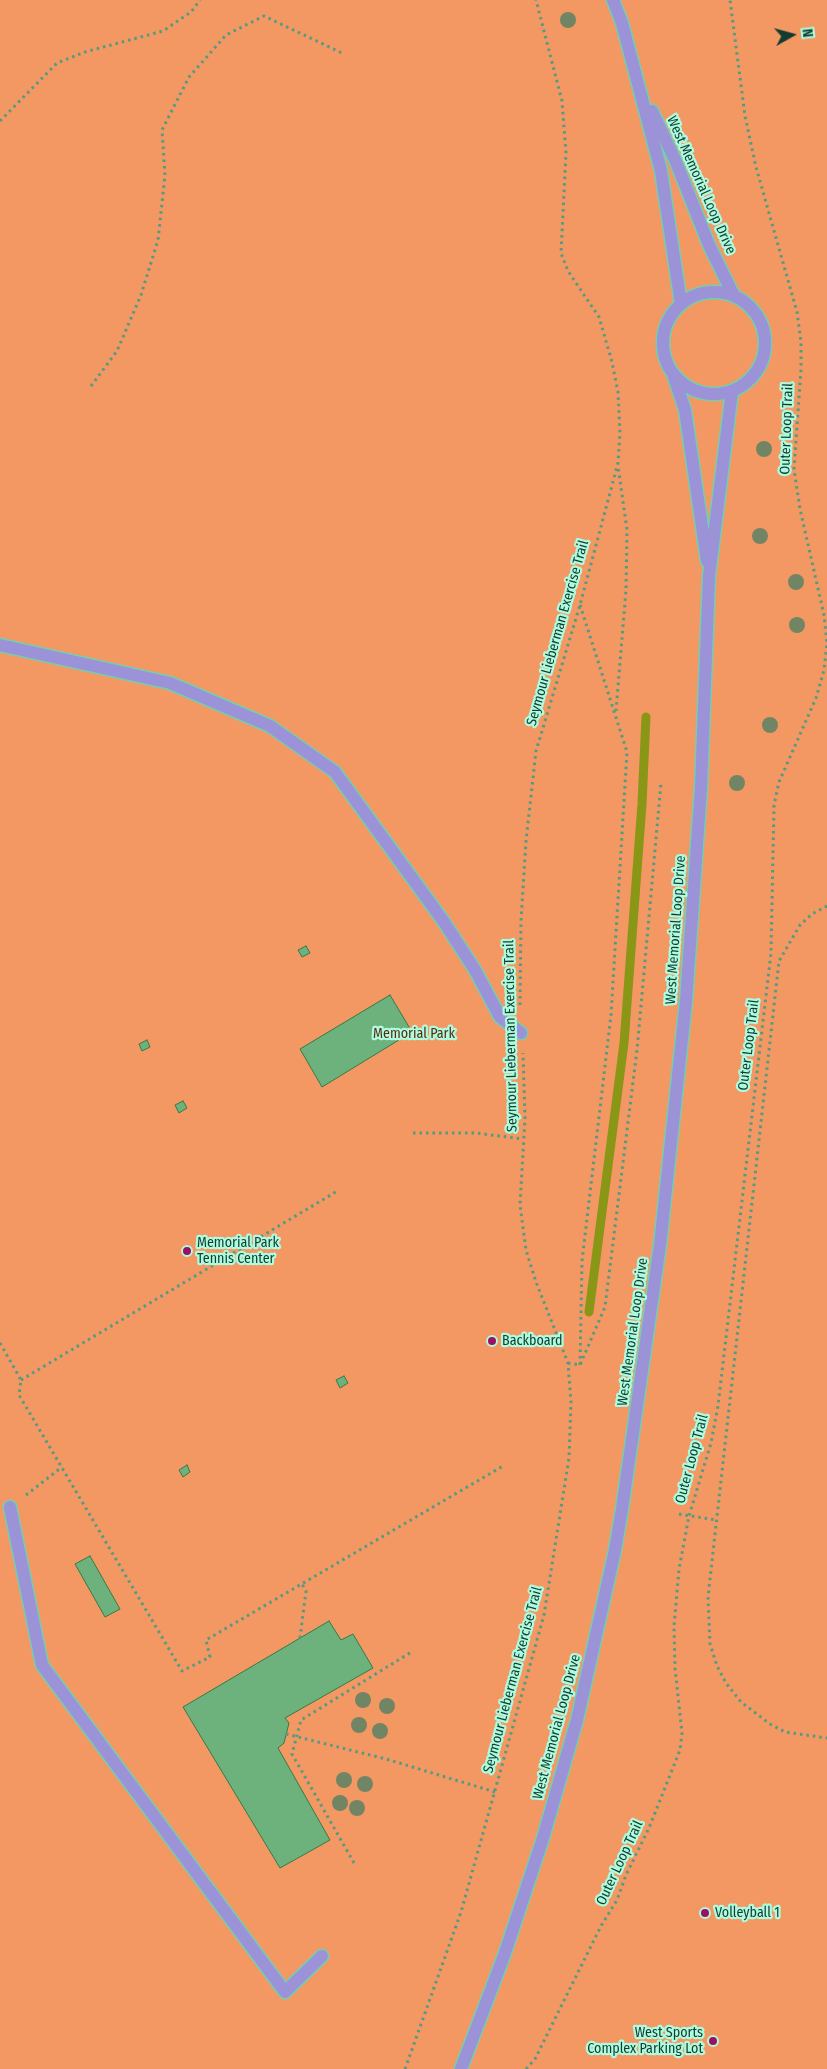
<!DOCTYPE html>
<html>
<head>
<meta charset="utf-8">
<style>
	body { margin:0 }
	#map { position:relative; width:827px; height:2069px; overflow:hidden; background:#8ff2d0; font-family:"Fira Sans Condensed",sans-serif }
	canvas { display:block }
	.north { position:absolute; left:767px; top:10px; width:50px; height:50px; -webkit-text-stroke:4px #aefbdf; paint-order:stroke; rotate:83deg; font-size:14px; font-weight:700; line-height:20px; text-align:center; color:#113c2f }
	.north::after { content:''; display:block; margin:auto; width:18px; height:22px; background:#113c2f; clip-path:polygon(50% 0,100% 100%,50% 72%,0 100%) }
</style>
</head>
<body>
<div id="map">
<canvas width="827" height="2069"></canvas>
<div class="north">N</div>
</div>
<script>
const c = document.querySelector('canvas').getContext('2d');
c.lineJoin = 'round';
function paint(path, color) { c.fillStyle = color; c.fill(path, 'evenodd'); }
const toPath = rows => new Path2D(rows.map(r => 'M' + r).join(''));
function strokePath(path, color, width, dash) { c.strokeStyle = color; c.lineWidth = width; c.lineCap = dash ? 'butt' : 'round'; c.setLineDash(dash || []); c.stroke(path); }
function label(font, color, halo, rows, align = 'center') {
  c.font = font + ' "Fira Sans Condensed",sans-serif'; c.lineWidth = 4.5; c.setLineDash([]); c.textBaseline = 'middle'; c.strokeStyle = halo; c.fillStyle = color; for (const [text, x, y, turn = 0] of rows) {
    c.save(); c.translate(x, y); c.rotate((+turn || 0) * Math.PI / 180); c.textAlign = isNaN(turn) ? turn : align; if (halo) c.strokeText(text, 0, 0); c.fillText(text, 0, 0); c.restore();
  }
}
paint(toPath([
	[0,0,827,0,827,2069,0,2069]
]), '#f39763');
strokePath(toPath([
	[589,1312,624,1043,642,804,646,717]
]), '#899616', 9);
const building = toPath([
	[306,946,310,953,302,957,298,950,306,946],
	[390,995,412,1032,322,1087,300,1049,390,995],
	[147,1040,150,1047,142,1051,139,1044,147,1040],
	[183,1101,187,1108,179,1113,175,1105,183,1101],
	[344,1376,348,1383,340,1388,336,1380,344,1376],
	[187,1465,190,1472,183,1477,179,1470,187,1465],
	[90,1556,120,1609,105,1617,75,1564,90,1556],
	[329,1621,341,1640,353,1634,373,1668,285,1718,289,1723,284,1743,278,1748,330,1840,280,1868,183,1707,329,1621]
]);
paint(building, '#6db27c');
strokePath(building, '#367a47', 1);
const service = toPath([
	[0,645,170,683,270,726,335,772,444,922,475,970,500,1017,521,1033],
	[10,1507,42,1665,285,1992,322,1956]
]);
const tertiary = toPath([
	[613,0,622,23,661,171,681,304],
	[652,111,676,162,709,245,734,296],
	'663 343a51 51 0 1 1 102 0a51 51 0 1 1-102 0Z',
	[674,377,685,410,707,561],
	[461,2069,505,1953,543,1838,577,1720,615,1550,622,1509,660,1245,686,1001,701,787,709,576,732,391]
]);
strokePath(service, '#76ceb0', 15);
strokePath(tertiary, '#76ceb0', 15);
strokePath(toPath([
	[0,121,57,63,85,52,163,31,191,12,200,0],
	[91,386,117,351,141,295,158,240,165,175,162,130,189,77,226,35,264,16,342,53],
	[616,711,626,590,627,530,618,466],
	[827,906,812,914,800,925,779,961,708,1597,710,1644,717,1666,726,1683,741,1702,770,1724,785,1732,827,1738],
	[520,1005,521,921,526,841,536,751,580,605,618,463,620,433,618,392,612,362,599,317,568,271,561,253,566,153,562,101,536,0],
	[413,1133,476,1133,523,1139],
	[0,1343,21,1380,19,1395,182,1671,210,1657,206,1640,503,1466],
	[568,1363,580,1365,605,1307,637,1050,661,783],
	[580,1365,582,1261,611,1015,627,752,580,605],
	[21,1380,339,1190],
	[26,1495,62,1467],
	[679,1514,716,1520],
	[300,1638,306,1591,302,1584],
	[286,1734,386,1759,495,1792],
	[354,1863,292,1754,301,1720,413,1651],
	[405,2069,461,1912,544,1615,569,1458,571,1402,568,1363,536,1282,526,1250,520,1205,525,1118,523,1053],
	[526,2069,535,2059,601,1926,617,1900,626,1875,649,1828,680,1750,682,1733,675,1668,674,1626,679,1569,689,1516,711,1443,718,1406,771,953,774,805,779,782,816,698,824,670,827,643,824,615,800,509,794,469,801,369,801,342,797,312,756,167,745,116,730,0]
]), '#539b83', 3, [2.5, 4]);
strokePath(service, '#9b92d8', 12);
strokePath(tertiary, '#9b92d8', 12);
c.fillStyle = '#718565';
for (const [x, y] of [
	[568,20],
	[764,449],
	[760,536],
	[796,582],
	[797,625],
	[770,725],
	[737,783],
	[363,1700],
	[387,1706],
	[359,1725],
	[380,1731],
	[344,1780],
	[365,1784],
	[340,1803],
	[357,1808]
]) { c.beginPath(); c.arc(x, y, 8, 0, 2 * Math.PI); c.fill(); }
for (const [x, y, r, color] of [
	[187,1251,5,"#991165"],
	[492,1341,5,"#991165"],
	[705,1913,5,"#991165"],
	[713,2041,5,"#991165"]
]) { const dot = new Path2D(); dot.arc(x, y, r, 0, 2 * Math.PI); c.fillStyle = color; c.fill(dot); strokePath(dot, '#aefbdf', 2); }
label('14px', '#113c2f', '#aefbdf', [
	["West Memorial Loop Drive",701,185,66],
	["Outer Loop Trail",787,429,-88],
	["Seymour Lieberman Exercise Trail",558,633,-74],
	["West Memorial Loop Drive",676,930,-86],
	["Seymour Lieberman Exercise Trail",511,1036,-91],
	["Outer Loop Trail",749,1045,-83],
	["West Memorial Loop Drive",633,1332,-82],
	["Outer Loop Trail",692,1459,-75],
	["Seymour Lieberman Exercise Trail",513,1680,-75],
	["West Memorial Loop Drive",557,1727,-75],
	["Outer Loop Trail",620,1863,-65]
]);
label('14px', '#592b0d', '#aefbdf', [
	["Memorial Park",414,1034]
]);
label('14px', '#113c2f', '#aefbdf', [
	["Memorial Park",197,1243],
	["Tennis Center",197,1259],
	["Backboard",502,1341],
	["Volleyball 1",715,1913],
	["West Sports",703,2033,"right"],
	["Complex Parking Lot",703,2049,"right"]
], 'left');
</script>
</body>
</html>
